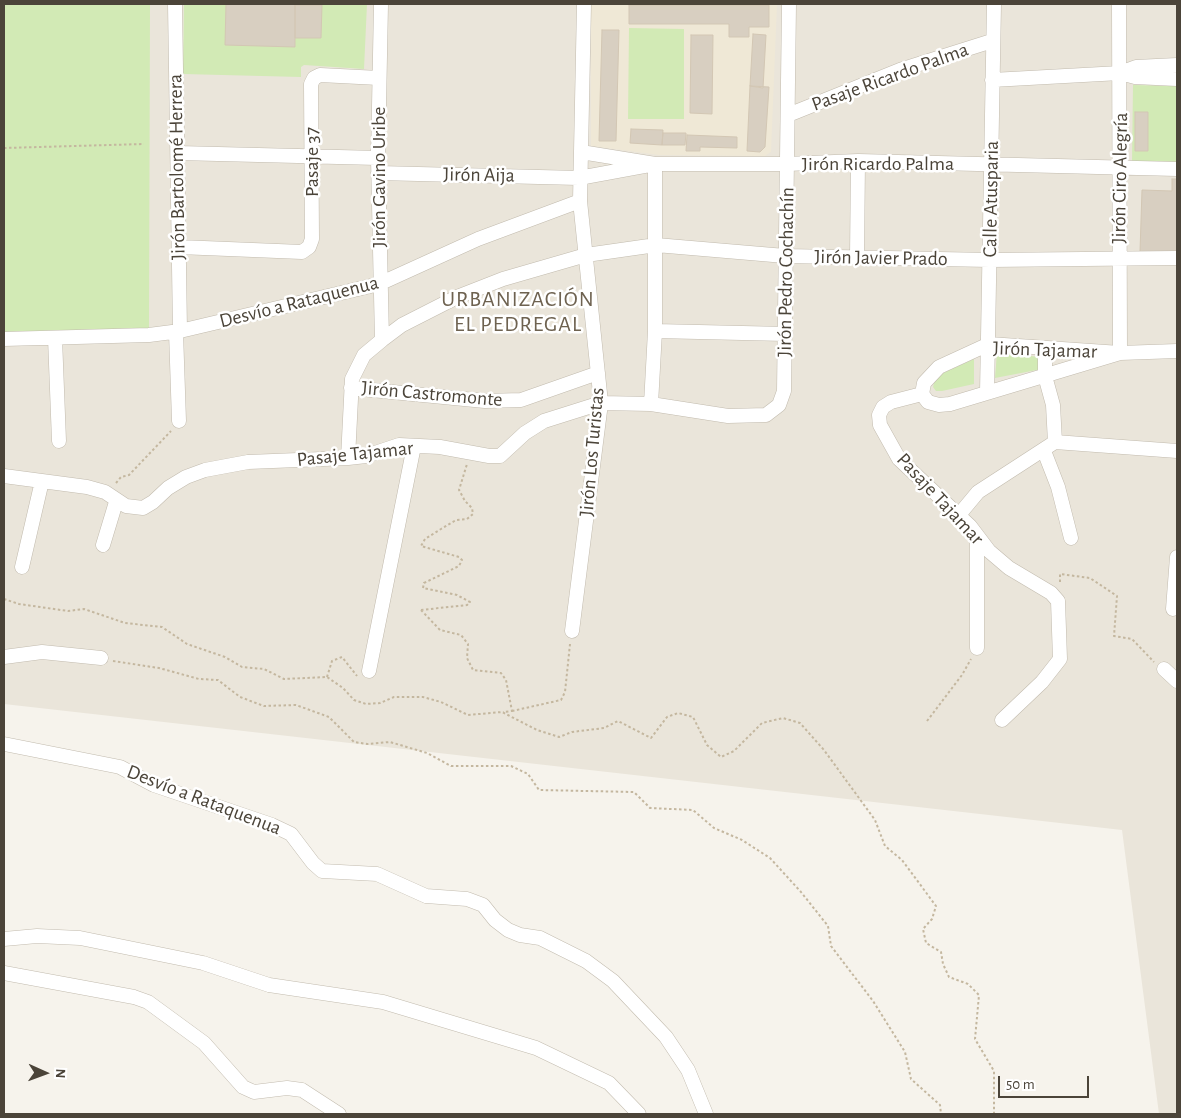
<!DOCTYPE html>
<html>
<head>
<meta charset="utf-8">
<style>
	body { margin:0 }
	#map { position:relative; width:1181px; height:1118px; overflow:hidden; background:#f6f3ec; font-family:"Alegreya Sans",sans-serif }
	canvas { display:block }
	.frame { position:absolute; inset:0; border:5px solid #4b4439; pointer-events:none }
	.north { position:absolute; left:20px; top:1048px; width:50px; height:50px; -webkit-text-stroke:4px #fff; paint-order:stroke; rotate:92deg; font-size:14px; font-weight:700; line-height:20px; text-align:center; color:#4b4439 }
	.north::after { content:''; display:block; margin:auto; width:18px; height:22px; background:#4b4439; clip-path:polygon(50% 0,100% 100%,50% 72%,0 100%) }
	.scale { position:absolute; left:998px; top:1076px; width:91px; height:22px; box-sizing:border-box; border:2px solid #4b4439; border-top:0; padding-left:6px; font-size:15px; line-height:18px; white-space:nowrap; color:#4b4439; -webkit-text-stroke:4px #fff; paint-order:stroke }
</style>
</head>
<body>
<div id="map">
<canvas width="1181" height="1118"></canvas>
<div class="frame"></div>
<div class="north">N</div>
<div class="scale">50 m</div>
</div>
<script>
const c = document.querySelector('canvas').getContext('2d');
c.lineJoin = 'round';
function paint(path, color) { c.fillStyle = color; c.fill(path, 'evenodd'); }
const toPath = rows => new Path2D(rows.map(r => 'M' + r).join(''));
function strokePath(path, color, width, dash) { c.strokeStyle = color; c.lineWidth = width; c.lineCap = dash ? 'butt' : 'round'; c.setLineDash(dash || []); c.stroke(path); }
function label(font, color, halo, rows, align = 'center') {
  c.font = font + ' "Alegreya Sans",sans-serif'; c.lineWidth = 5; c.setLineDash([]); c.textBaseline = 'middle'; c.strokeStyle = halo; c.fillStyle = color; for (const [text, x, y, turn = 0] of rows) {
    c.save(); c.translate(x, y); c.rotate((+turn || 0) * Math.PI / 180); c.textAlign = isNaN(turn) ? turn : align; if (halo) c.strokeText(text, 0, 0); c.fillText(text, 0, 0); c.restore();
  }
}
paint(toPath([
	[4,4,1177,4,1177,1114,1159,1114,1122,830,4,704]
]), '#eae5da');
paint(toPath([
	[591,4,777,4,771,152,765,156,659,155,591,146]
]), '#efe8d6');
paint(toPath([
	[4,4,150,4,149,331,4,335],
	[184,4,367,4,364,69,304,65,301,67,301,77,183,74],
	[629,28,684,29,684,119,628,119],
	[1133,85,1177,86,1177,163,1132,162],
	[997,352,1039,357,1042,369,995,378],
	[974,359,974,384,942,391,936,391,933,387,936,376]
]), '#d2eab5');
const building = toPath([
	[226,4,295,4,295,47,225,45,226,4],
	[295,5,322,5,321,38,295,38,295,5],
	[629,5,769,5,769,27,749,27,749,37,729,37,729,24,629,24,629,5],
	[602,30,619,30,616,141,599,141,602,30],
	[753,34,766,35,763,88,750,86,753,34],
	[691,35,713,35,712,114,690,113,691,35],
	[750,86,769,87,765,147,760,152,747,151,750,86],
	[1135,112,1148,112,1148,151,1135,151,1135,112],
	[631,129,663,130,662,145,630,143,631,129],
	[663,133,686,133,685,145,662,145,663,133],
	[687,135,737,137,737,148,700,147,700,151,686,151,687,135],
	[1172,179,1177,179,1177,253,1140,252,1142,190,1172,191,1172,179]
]);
paint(building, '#d8cfc1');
strokePath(building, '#d3c7b4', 1);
const minor = toPath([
	[175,4,180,331],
	[1119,4,1120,353,950,404,939,405,928,402,922,394,924,383,939,367,989,344,1120,353,1177,351],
	[1120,73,1136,67,1177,65],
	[992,80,1120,73,1135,77,1177,79],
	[788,115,900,70,992,41],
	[581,152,655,164,655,331,651,404],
	[178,153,378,158],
	[378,173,579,178,655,164,787,164,858,161,1177,169],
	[179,247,302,252,309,247,312,239,311,84,314,78,320,75,379,78],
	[857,257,858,161],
	[655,331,786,334],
	[176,332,179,421],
	[55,338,59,441],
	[4,339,149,335,180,331,379,284,478,239,580,201],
	[382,340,402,325,457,297,503,279,586,255,656,245,785,256,990,260,1177,258],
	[1045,348,1045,376,1053,405,1055,442],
	[351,388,485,401,521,400,598,373],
	[987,393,994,4],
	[922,394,891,402,883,407,879,415,880,425,899,459,970,526,989,551,1009,568,1051,593,1058,601,1060,659,1042,682,1002,720],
	[1055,442,1177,451],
	[1044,451,1058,487,1071,538],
	[348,458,352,379,364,355,382,340,378,158,381,4],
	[4,476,87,487,105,492,126,506,143,508,153,502,168,488,186,477,205,470,248,462,348,458,366,456,399,445,440,447,489,456,500,456,525,433,544,421,601,403,651,404,728,416,766,415,779,405,784,391,789,4],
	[958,516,978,492,1055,442],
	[103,545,116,502],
	[22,567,42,481],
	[1173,609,1177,557],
	[572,631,601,403,580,201,584,4],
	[977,648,977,535],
	[4,657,42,652,101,658],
	[1164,669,1177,681],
	[369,671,414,446],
	[4,744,120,767,154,785,272,825,291,834,313,863,322,871,377,874,426,896,467,899,483,905,495,920,508,930,520,935,540,938,586,961,613,981,666,1037,688,1070,706,1114],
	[4,939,37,936,80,938,203,963,269,985,383,1002,536,1048,609,1083,639,1114],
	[4,973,134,997,148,1002,204,1043,243,1087,254,1092,287,1088,302,1090,339,1114]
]);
strokePath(minor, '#c2bbae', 15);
strokePath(toPath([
	[4,148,144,144],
	[116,483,121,477,129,475,171,431],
	[1060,582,1060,574,1090,578,1117,596,1114,636,1132,639,1154,662],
	[4,599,19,604,68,611,84,609,125,623,162,627,187,644,225,657,242,667,264,669,284,679,327,677,343,688,354,700,366,704,380,703,394,697,423,697,441,702,468,715,502,712,537,730,559,737,572,732,604,728,618,721,651,738,667,717,678,713,693,717,707,745,721,757,734,751,762,723,783,718,800,723,824,750,875,820,885,846,902,860,936,906,932,919,923,929,926,943,941,952,943,964,949,977,968,984,979,995,975,1039,994,1071,994,1114],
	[421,610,467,605,470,602,457,595,423,588,424,583,459,566,462,560,459,557,421,546,425,539,441,529,456,520,467,519,473,514,472,508,465,501,459,490,467,464],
	[421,610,440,630,461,635,468,644,467,658,473,670,501,673,506,680,512,711,503,712],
	[113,661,159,668,199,679,218,680,240,697,264,706,296,705,329,717,354,742,367,744,390,742,427,753,451,766,511,766,528,774,539,790,634,792,650,808,693,810,714,828,742,840,770,858,801,892,828,926,831,946,873,1001,905,1052,911,1079,940,1105,941,1114],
	[327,677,332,661,342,657,357,676],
	[512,711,561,700,565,692,570,644],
	[927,721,962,675,971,659],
	[144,1114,147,1114]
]), '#c4b79f', 2, [2.5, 2.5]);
strokePath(minor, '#fff', 14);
label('20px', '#4b4439', '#fff', [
	["Pasaje Ricardo Palma",890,77,-20],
	["Pasaje 37",312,162,-90],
	["Jirón Ricardo Palma",878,164],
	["Jirón Bartolomé Herrera",177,167,-91],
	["Jirón Aija",479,175,1],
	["Jirón Gavino Uribe",379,177,-90],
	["Jirón Ciro Alegría",1120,178,-89],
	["Calle Atusparia",991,199,-89],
	["Jirón Javier Prado",881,258,1],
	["Jirón Pedro Cochachín",786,272,-89],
	["Desvío a Rataquenua",299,302,-14],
	["Jirón Tajamar",1045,350,2],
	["Jirón Castromonte",432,394,5],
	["Jirón Los Turistas",592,452,-85],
	["Pasaje Tajamar",355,454,-6],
	["Pasaje Tajamar",940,499,47],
	["Desvío a Rataquenua",204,800,21]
]);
c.letterSpacing = '1px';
label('22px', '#6e6250', '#fff', [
	["URBANIZACIÓN",518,299],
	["EL PEDREGAL",518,324]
]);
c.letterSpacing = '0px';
</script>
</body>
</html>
